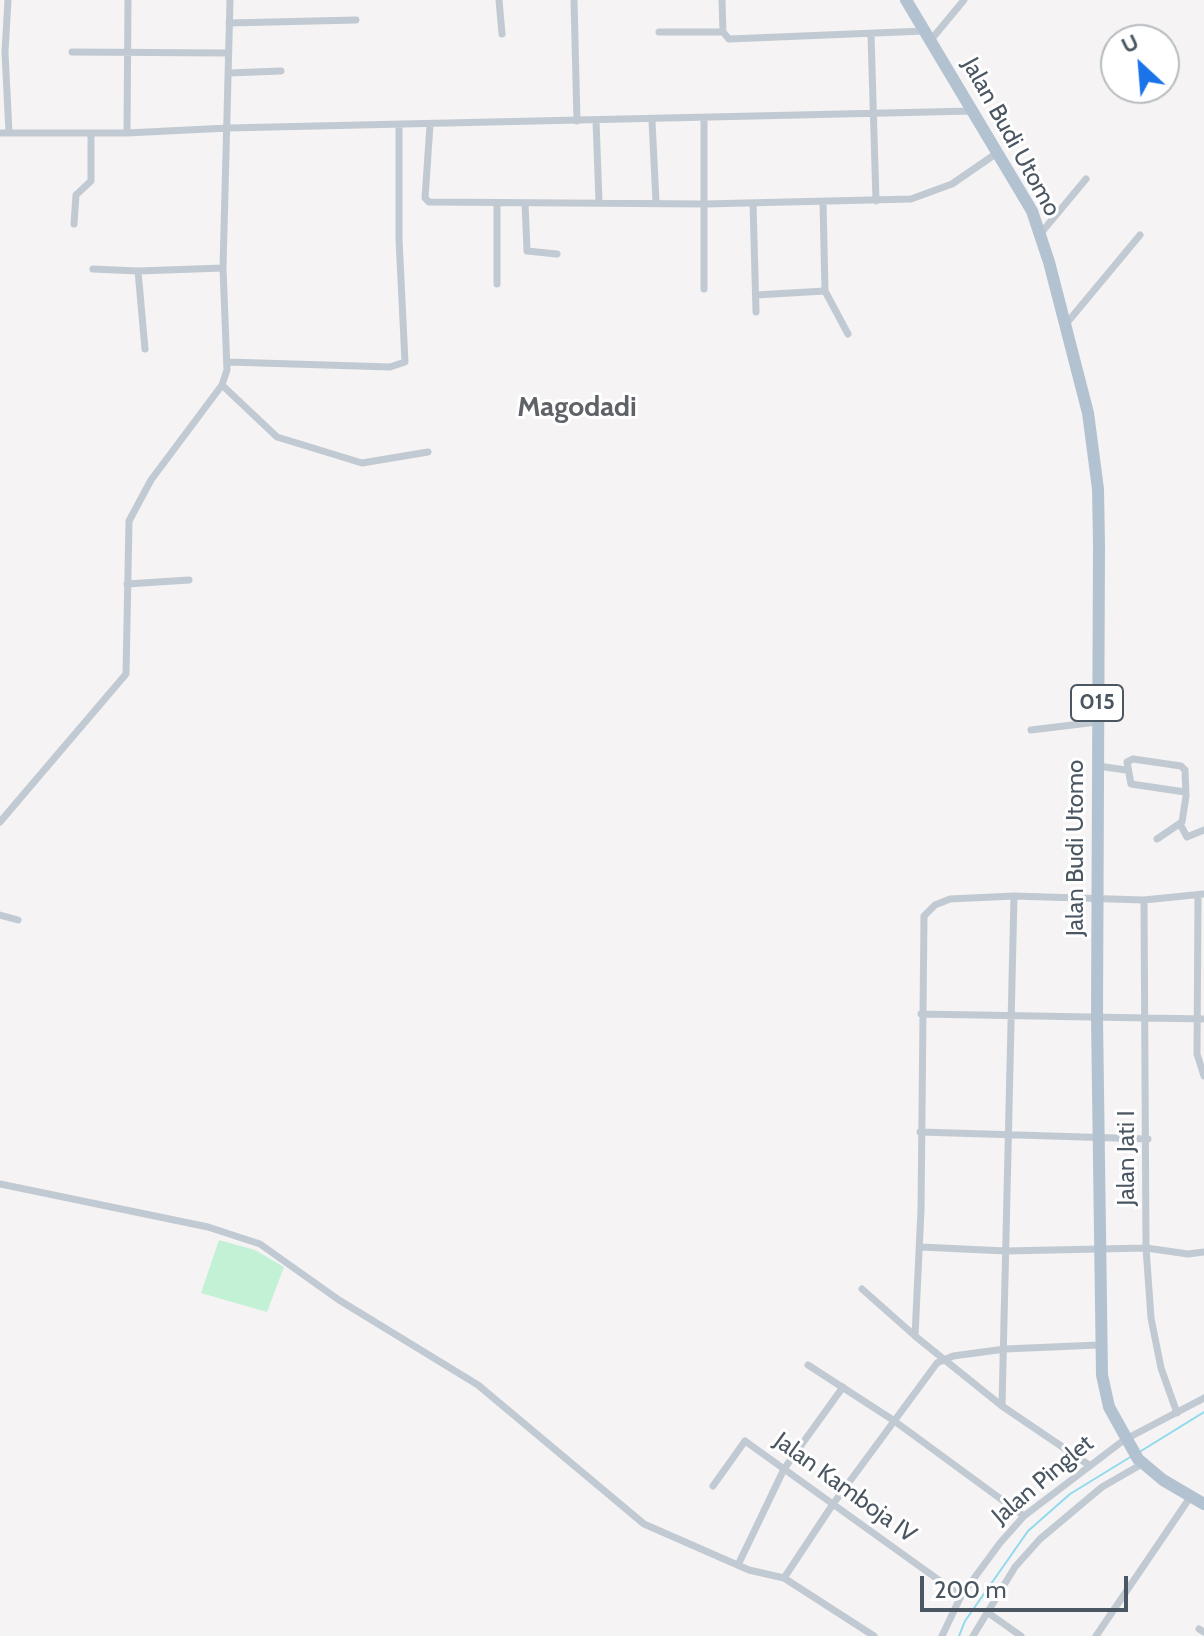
<!DOCTYPE html>
<html>
<head>
<meta charset="utf-8">
<style>
	body { margin:0 }
	#map { position:relative; width:1204px; height:1636px; overflow:hidden; background:#f5f3f3; font-family:Cabin,sans-serif }
	canvas { display:block }
	.north { position:absolute; left:1100px; top:24px; width:80px; height:80px; box-sizing:border-box; background:#fff; border:2px solid #b7bbc0; border-radius:50%; rotate:334deg; font-size:22px; font-weight:700; line-height:32px; text-align:center; color:#4a5661 }
	.north::after { content:''; display:block; margin:auto; width:28px; height:36px; background:#1a73e8; clip-path:polygon(50% 0,100% 100%,50% 72%,0 100%) }
	.scale { position:absolute; left:920px; top:1576px; width:208px; height:36px; box-sizing:border-box; border:4px solid #4a5661; border-top:0; padding-left:10px; font-size:24px; line-height:28px; white-space:nowrap; color:#4a5661; -webkit-text-stroke:6px #fff; paint-order:stroke }
</style>
</head>
<body>
<div id="map">
<canvas width="1204" height="1636"></canvas>
<div class="north">U</div>
<div class="scale">200 m</div>
</div>
<script>
const c = document.querySelector('canvas').getContext('2d');
c.lineJoin = 'round';
function paint(path, color) { c.fillStyle = color; c.fill(path, 'evenodd'); }
const toPath = rows => new Path2D(rows.map(r => 'M' + r).join(''));
function strokePath(path, color, width, dash) { c.strokeStyle = color; c.lineWidth = width; c.lineCap = dash ? 'butt' : 'round'; c.setLineDash(dash || []); c.stroke(path); }
function label(font, color, halo, rows, align = 'center') {
  c.font = font + ' Cabin,sans-serif'; c.lineWidth = 6; c.setLineDash([]); c.textBaseline = 'middle'; c.strokeStyle = halo; c.fillStyle = color; for (const [text, x, y, turn = 0] of rows) {
    c.save(); c.translate(x, y); c.rotate((+turn || 0) * Math.PI / 180); c.textAlign = isNaN(turn) ? turn : align; if (halo) c.strokeText(text, 0, 0); c.fillText(text, 0, 0); c.restore();
  }
}
paint(toPath([
	[219,1240,255,1250,284,1267,267,1312,201,1293]
]), '#c3f1d5');
strokePath(toPath([
	[1141,1451,1204,1412],
	[959,1636,965,1621,1028,1531,1070,1494,1132,1456]
]), '#90daee', 2);
strokePath(toPath([
	[8,0,5,52,9,133],
	[499,0,502,34],
	[574,0,577,121],
	[722,0,723,32,729,39,924,31],
	[229,23,356,20],
	[659,32,723,32],
	[871,35,876,201],
	[930,41,964,0],
	[72,52,228,53],
	[229,73,281,71],
	[596,120,599,202],
	[652,121,656,202],
	[430,125,425,198,429,202,705,204,911,199,952,184,997,153],
	[0,133,127,133,228,128,973,111],
	[127,133,128,0],
	[823,202,825,291,848,334],
	[525,203,527,251,557,254],
	[753,203,756,312],
	[74,224,76,195,91,181,91,133],
	[1041,233,1086,179],
	[93,269,138,271,223,268],
	[138,271,145,349],
	[497,284,497,203],
	[704,289,704,120],
	[756,295,825,291],
	[1066,324,1140,235],
	[228,362,390,367,405,362,399,239,399,125],
	[222,385,277,437,362,463,428,452],
	[127,584,189,580],
	[1031,730,1097,722],
	[1098,766,1126,770],
	[0,822,126,674,129,521,151,480,222,385,227,370,223,268,230,0],
	[1180,824,1187,837,1204,830],
	[1157,839,1182,822,1186,796,1185,770,1181,766,1133,759,1127,762,1131,784,1185,792],
	[1198,896,1197,1054,1204,1076],
	[1144,900,1146,1248,1151,1318,1161,1368,1177,1413],
	[0,915,18,920],
	[921,1014,1204,1019],
	[920,1132,1148,1139],
	[0,1184,208,1227,260,1244,339,1300,478,1385,644,1524,749,1570,784,1578,833,1504,937,1363,953,1356,1005,1349,1099,1345],
	[920,1247,1006,1251,1146,1248,1188,1254,1204,1252],
	[862,1289,915,1336],
	[808,1365,893,1420,1024,1516],
	[1002,1406,1014,896],
	[1089,1465,1002,1406,915,1336,921,1210,924,916,935,905,950,899,1014,896,1144,900,1204,894],
	[713,1486,745,1441,961,1596],
	[738,1565,784,1469,843,1387],
	[784,1578,874,1636],
	[987,1612,1021,1636],
	[1199,1629,1204,1632],
	[942,1636,961,1596,1000,1543,1024,1516,1124,1440,1204,1398],
	[973,1636,1015,1567,1040,1539,1102,1487,1142,1464],
	[1096,1636,1191,1496]
]), '#c1cad2', 7);
strokePath(toPath([
	[906,0,1032,211,1049,262,1088,413,1098,489,1099,545,1097,1018,1102,1375,1109,1407,1138,1459,1163,1480,1204,1504]
]), '#b3c2d1', 12);
for (const [x, y, w] of [
	[1097,703,52]
]) { const box = new Path2D(); box.roundRect(x - w / 2, y - 18, w, 36, 6); c.fillStyle = '#fff'; c.fill(box); strokePath(box, '#4a5661', 2); }
label('bold 22px', '#4a5661', null, [
	["015",1097,703]
]);
label('24px', '#4a5661', '#fff', [
	["Jalan Budi Utomo",1011,137,61],
	["Jalan Budi Utomo",1076,848,-90],
	["Jalan Jati I",1127,1158,-90],
	["Jalan Pinglet",1043,1480,-40],
	["Jalan Kamboja IV",845,1488,36]
]);
label('bold 28px', '#5f6368', '#fff', [
	["Magodadi",577,408]
]);
</script>
</body>
</html>
